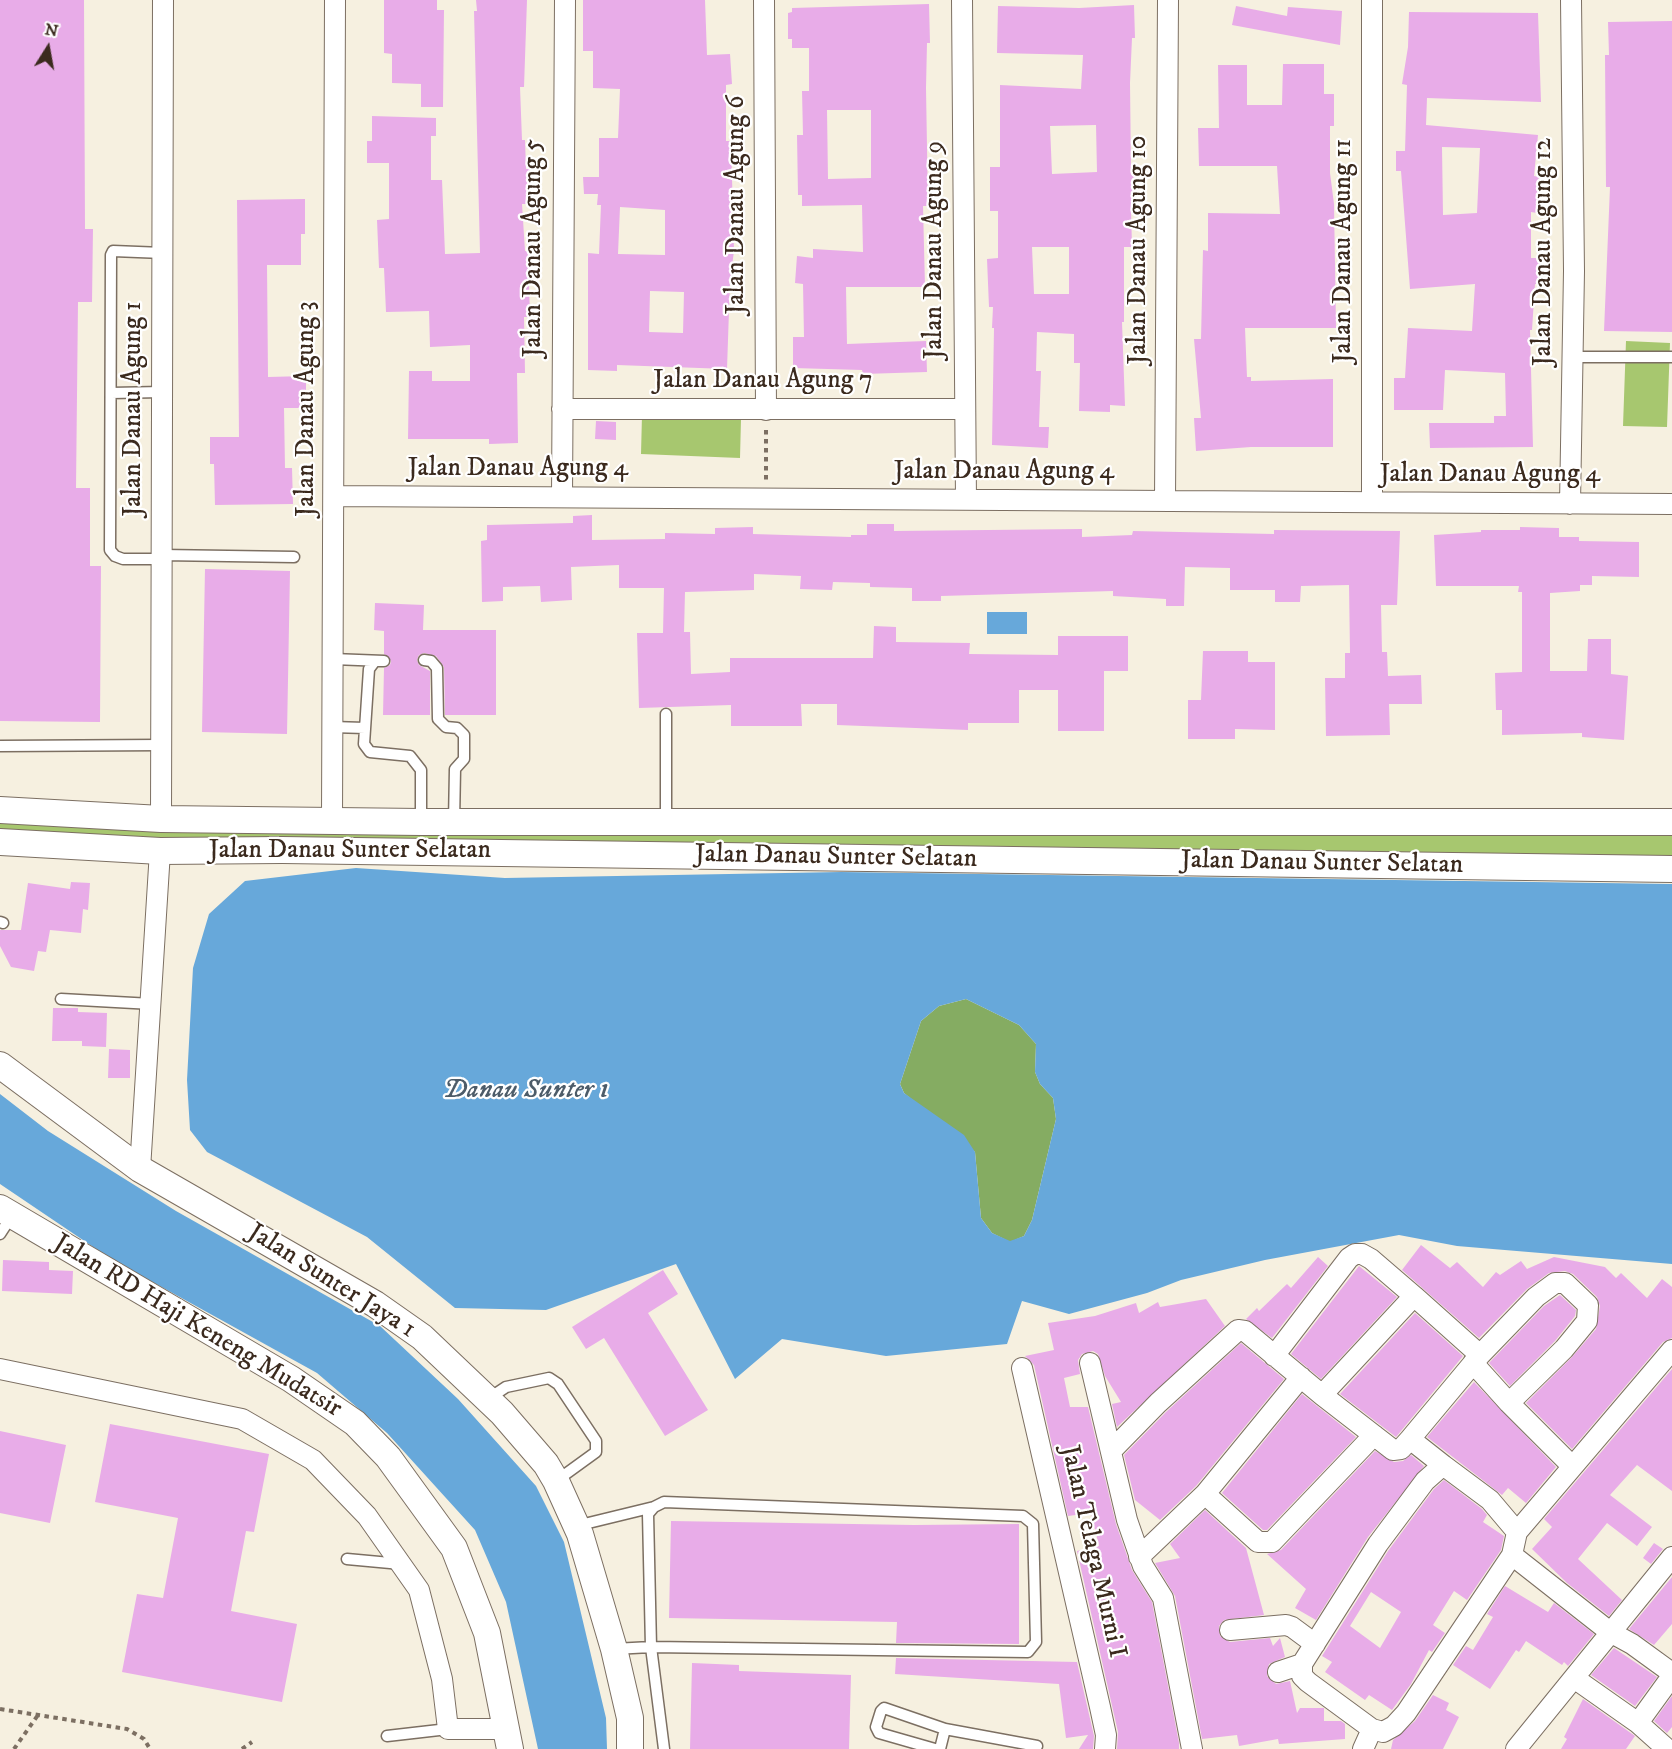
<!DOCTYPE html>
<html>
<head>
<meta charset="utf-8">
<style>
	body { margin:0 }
	#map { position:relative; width:1672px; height:1749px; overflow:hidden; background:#f6f0e0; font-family:"IM FELL DW Pica",serif }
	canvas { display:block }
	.north { position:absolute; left:18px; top:18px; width:60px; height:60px; -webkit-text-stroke:4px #fff; paint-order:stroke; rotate:11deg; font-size:16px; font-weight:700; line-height:24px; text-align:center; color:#3b2a1e }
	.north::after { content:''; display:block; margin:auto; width:21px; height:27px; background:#3b2a1e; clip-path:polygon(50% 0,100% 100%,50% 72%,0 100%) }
</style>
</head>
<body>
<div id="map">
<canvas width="1672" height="1749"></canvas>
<div class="north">N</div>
</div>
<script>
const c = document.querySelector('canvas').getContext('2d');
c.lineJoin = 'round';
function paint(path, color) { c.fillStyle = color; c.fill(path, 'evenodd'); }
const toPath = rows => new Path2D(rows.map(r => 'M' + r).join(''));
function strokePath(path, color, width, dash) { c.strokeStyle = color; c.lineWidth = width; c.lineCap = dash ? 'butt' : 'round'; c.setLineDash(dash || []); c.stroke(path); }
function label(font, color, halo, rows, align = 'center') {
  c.font = font + ' "IM FELL DW Pica",serif'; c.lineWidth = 4.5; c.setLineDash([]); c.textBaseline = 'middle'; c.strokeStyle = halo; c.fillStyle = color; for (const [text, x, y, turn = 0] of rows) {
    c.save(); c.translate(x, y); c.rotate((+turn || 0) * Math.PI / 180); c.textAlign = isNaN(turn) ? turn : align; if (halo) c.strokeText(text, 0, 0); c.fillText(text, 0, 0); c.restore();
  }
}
paint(toPath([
	[1626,341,1670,343,1667,427,1623,426],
	[642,415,741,419,740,458,641,454],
	[0,806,1672,822,1672,869,0,839]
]), '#a7c76f');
paint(toPath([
	[966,999,1019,1025,1036,1044,1035,1072,1040,1084,1053,1098,1056,1119,1032,1220,1024,1236,1010,1242,992,1233,981,1218,975,1152,904,1093,900,1084,921,1021,939,1006]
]), '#85ac62');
paint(toPath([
	[987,612,1027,612,1027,634,987,634],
	[356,868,505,878,841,872,1672,884,1672,1264,1457,1246,1399,1235,1265,1260,1181,1280,1147,1293,1069,1314,1022,1301,1007,1344,886,1356,782,1339,735,1379,676,1264,546,1310,455,1308,367,1237,207,1152,190,1130,187,1080,193,968,209,914,245,881],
	[966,999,1019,1025,1036,1044,1035,1072,1040,1084,1053,1098,1056,1119,1032,1220,1024,1236,1010,1241,992,1233,981,1218,975,1152,964,1135,904,1093,900,1084,921,1021,939,1006],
	[0,1094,48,1131,176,1211,380,1326,458,1399,536,1486,564,1542,606,1718,607,1749,538,1749,506,1602,475,1530,387,1433,317,1373,111,1259,0,1184]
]), '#67a8da');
paint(toPath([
	[0,0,84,0,85,229,93,229,92,302,78,302,76,488,90,488,90,566,101,566,100,722,0,721],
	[384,0,437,0,437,10,444,10,443,107,421,107,421,84,392,83,392,54,384,53],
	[476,0,527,0,524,87,520,87,522,140,525,140,526,169,530,169,531,204,522,204,525,251,528,251,530,317,524,317,525,373,517,373,518,443,489,444,489,439,408,439,409,371,432,371,432,381,470,381,470,345,430,347,429,311,386,312,384,268,379,268,377,220,389,219,389,163,367,163,367,141,372,141,372,116,436,118,436,136,431,136,431,180,442,180,445,254,480,253,474,11,477,11],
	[583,0,705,0,707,55,730,54,732,84,726,85,726,141,731,141,734,251,730,281,727,369,617,365,617,371,588,370,588,253,599,254,601,205,597,205,598,194,584,194,583,177,599,177,599,138,618,138,620,89,593,88,593,51,583,51],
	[620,207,665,210,665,255,618,254],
	[650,291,684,292,683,333,649,332],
	[929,4,930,43,927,43,926,88,928,206,923,206,925,287,846,287,847,344,926,341,927,372,863,374,862,370,793,368,793,337,804,337,803,284,795,283,797,256,813,258,813,249,863,252,862,205,802,206,802,195,798,195,797,135,803,135,802,91,809,91,809,48,792,48,792,39,788,39,788,13,792,12,792,8],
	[827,110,871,110,871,178,828,179],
	[1134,5,1135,38,1132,38,1130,83,1131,170,1134,170,1136,208,1131,209,1132,247,1124,247,1124,322,1122,322,1125,406,1110,405,1110,412,1079,411,1080,363,1074,363,1074,334,1037,332,1036,371,1041,371,1039,427,1049,427,1048,448,992,445,994,328,992,328,993,307,989,307,987,259,998,258,998,211,990,211,990,167,1000,167,1000,85,1081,89,1083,55,997,53,998,6,1079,8],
	[1096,125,1097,172,1052,174,1050,126],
	[1032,247,1069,247,1069,294,1034,294],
	[1236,6,1287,16,1288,7,1342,11,1340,45,1232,25],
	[1409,12,1538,13,1541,102,1427,98,1426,125,1538,135,1534,176,1539,177,1537,213,1531,212,1531,258,1541,258,1541,284,1535,284,1532,330,1530,330,1533,447,1430,448,1429,423,1494,423,1494,416,1506,416,1505,373,1445,370,1443,410,1394,410,1394,378,1405,378,1408,328,1472,331,1475,284,1410,289,1401,171,1396,171,1396,151,1405,151,1407,85,1402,84,1408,47],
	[1442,147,1480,148,1477,213,1443,215],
	[1672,21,1672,332,1604,331,1610,187,1606,187,1605,55,1609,55,1608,22],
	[1283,64,1324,64,1324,94,1334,94,1334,126,1330,126,1330,173,1334,204,1336,328,1245,328,1247,377,1251,377,1251,381,1333,379,1333,447,1251,447,1196,451,1194,418,1201,418,1194,339,1201,339,1203,250,1208,251,1208,213,1280,214,1277,166,1199,166,1198,128,1219,128,1218,65,1247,65,1247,105,1282,105],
	[305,199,305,234,301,234,301,265,267,265,268,377,306,376,306,408,284,408,285,468,292,468,293,504,215,505,214,464,210,464,210,437,239,437,237,200],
	[596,421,616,422,616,440,595,439],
	[592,515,592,540,665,539,665,533,715,534,715,528,753,527,753,534,851,537,851,535,867,535,867,524,894,524,894,531,1082,529,1082,537,1132,535,1133,531,1274,534,1274,530,1400,531,1397,605,1381,605,1382,652,1387,652,1388,676,1421,675,1422,704,1389,704,1390,735,1326,736,1325,678,1345,678,1345,653,1350,653,1349,585,1301,586,1300,602,1275,602,1275,590,1230,590,1230,568,1185,567,1184,606,1166,606,1166,599,1113,596,1113,591,941,596,941,601,912,601,912,588,870,587,870,583,833,582,832,590,800,589,801,576,754,574,754,590,685,592,684,632,690,632,691,674,730,672,730,658,873,658,874,626,896,627,896,642,970,643,969,654,1058,655,1058,636,1128,636,1128,671,1104,671,1104,731,1058,731,1058,690,1019,690,1019,723,968,723,968,730,837,725,837,704,801,704,802,726,731,726,731,705,639,708,637,633,663,633,664,588,619,588,619,565,571,567,572,600,541,602,540,586,503,587,503,601,482,602,481,541,487,540,487,525,573,523,573,516],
	[1520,527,1559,528,1559,537,1579,537,1579,541,1639,542,1639,577,1592,576,1592,585,1580,585,1580,591,1550,593,1550,671,1587,671,1588,639,1611,639,1611,674,1628,676,1624,740,1582,737,1582,733,1502,735,1502,710,1496,710,1495,673,1522,672,1522,592,1518,592,1519,586,1436,586,1434,535,1481,532,1481,530,1520,530],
	[205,569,290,571,287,734,202,732],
	[375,603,424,605,423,630,496,630,496,715,445,715,444,667,436,656,424,653,419,655,417,660,419,665,430,671,430,715,383,715,384,668,390,665,391,661,384,654,384,631,374,630],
	[1203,651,1248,651,1248,662,1275,662,1275,730,1235,729,1235,739,1188,739,1188,700,1201,700],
	[71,882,90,883,88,910,83,909,81,933,50,930,46,952,38,951,34,971,11,967,0,946,0,930,21,930,28,883,70,889],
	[53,1008,78,1008,78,1012,107,1013,106,1047,82,1046,82,1041,52,1041],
	[109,1049,130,1050,130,1078,108,1078],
	[1421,1245,1450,1268,1457,1262,1483,1287,1496,1272,1500,1275,1521,1261,1527,1269,1554,1257,1605,1267,1616,1278,1621,1273,1647,1298,1662,1279,1672,1287,1672,1338,1663,1342,1572,1449,1526,1403,1572,1357,1596,1329,1600,1306,1597,1297,1573,1274,1565,1271,1549,1273,1527,1289,1479,1338,1402,1270],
	[1318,1257,1328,1266,1272,1338,1246,1319,1257,1308,1259,1311,1287,1284,1291,1288],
	[3,1260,49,1262,49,1270,73,1271,72,1294,2,1291],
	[1359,1266,1397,1297,1321,1379,1291,1354],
	[663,1270,678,1294,648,1313,708,1410,665,1436,604,1338,586,1349,572,1327],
	[1560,1295,1576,1310,1575,1316,1555,1341,1510,1386,1489,1363,1544,1306],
	[1206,1299,1225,1326,1117,1427,1112,1404,1121,1402,1105,1376,1098,1354,1093,1351,1082,1354,1078,1360,1080,1374,1064,1378,1070,1407,1088,1407,1116,1524,1132,1570,1152,1602,1179,1743,1179,1749,1117,1749,1118,1732,1077,1551,1099,1546,1091,1513,1068,1516,1034,1365,1025,1356,1054,1350,1048,1323,1095,1316,1136,1303,1139,1313,1158,1302,1160,1307],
	[1415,1313,1463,1356,1396,1437,1340,1394],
	[1241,1343,1284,1379,1196,1486,1160,1520,1135,1500,1124,1455,1166,1412],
	[1672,1369,1672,1491,1637,1465,1610,1495,1652,1527,1637,1546,1607,1523,1578,1559,1622,1600,1609,1616,1567,1583,1532,1549,1552,1527,1544,1519],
	[1474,1382,1556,1467,1526,1503,1508,1488,1502,1495,1427,1437],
	[1302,1394,1356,1437,1267,1530,1263,1530,1222,1493],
	[110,1424,269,1454,254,1532,246,1531,231,1611,297,1624,282,1702,122,1672,137,1594,163,1598,178,1518,95,1502],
	[0,1431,66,1445,50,1523,0,1513],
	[1375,1451,1394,1462,1403,1461,1411,1455,1424,1466,1368,1537,1316,1620,1295,1608,1306,1589,1267,1554,1281,1550],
	[1444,1480,1482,1509,1487,1515,1483,1522,1504,1536,1501,1550,1467,1600,1454,1591,1433,1625,1445,1633,1432,1652,1429,1650,1411,1684,1392,1710,1369,1695,1365,1700,1325,1672,1332,1662,1322,1656,1388,1551,1434,1489],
	[1371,1592,1401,1612,1380,1648,1350,1626],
	[1205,1510,1246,1548,1264,1615,1224,1620,1219,1626,1220,1636,1230,1642,1270,1638,1273,1646,1280,1638,1285,1657,1269,1664,1267,1676,1276,1684,1290,1681,1297,1713,1300,1708,1324,1708,1324,1721,1341,1721,1345,1724,1345,1739,1279,1744,1278,1739,1239,1746,1237,1735,1202,1739,1175,1596,1155,1563,1180,1558,1170,1544],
	[671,1521,914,1525,1019,1524,1019,1644,896,1643,897,1622,669,1618],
	[1654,1543,1663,1549,1651,1564,1643,1558],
	[1672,1577,1672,1624,1654,1645,1629,1629],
	[1505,1586,1548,1612,1554,1603,1594,1634,1568,1666,1564,1662,1562,1665,1526,1641,1519,1652,1516,1650,1490,1689,1453,1665,1466,1646,1473,1650,1493,1617,1487,1614],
	[1614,1648,1657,1677,1635,1706,1591,1675],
	[896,1658,1077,1662,1094,1736,1093,1749,1079,1749,1088,1735,1066,1738,1059,1684,895,1674],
	[692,1663,739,1665,739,1671,851,1675,849,1749,690,1749],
	[1433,1695,1449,1703,1446,1710,1459,1717,1443,1749,1391,1749,1393,1740,1415,1721],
	[1672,1696,1672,1727,1667,1733,1654,1721],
	[1583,1699,1635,1736,1626,1749,1561,1749,1567,1739,1564,1737]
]), '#e8ace8');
const service = toPath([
	[1572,357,1672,357],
	[111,393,162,392],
	[162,555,294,557],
	[162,559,123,559,115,556,110,550,111,255,113,251,163,253],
	[333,659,384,661],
	[424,660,431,661,437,668,438,719,446,727,457,728,464,735,464,759,455,769,454,822],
	[375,661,369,669,364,744,370,752,410,756,421,770,421,822],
	[666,714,666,822],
	[332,727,365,728],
	[0,746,162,745],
	[0,922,3,923],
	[61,999,152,1004],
	[0,1234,11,1217],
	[488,1399,506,1387,549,1378,558,1384,596,1441,596,1452,556,1481],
	[576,1526,654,1507],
	[347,1559,401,1564],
	[614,1649,651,1647,1028,1652,1036,1642,1033,1524,1023,1516,664,1502,654,1507,648,1514,651,1647,664,1749],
	[387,1736,448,1729],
	[935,1749,879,1733,876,1727,881,1711,884,1708,945,1729],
	[940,1749,945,1729,1037,1746]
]);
const minor = toPath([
	[764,0,766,410],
	[962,0,966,500],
	[562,409,964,409],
	[335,496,1672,504],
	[562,497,565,0],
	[1165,501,1168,0],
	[1372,502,1372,0],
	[1570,504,1574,271,1571,0],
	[161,819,163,0],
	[332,819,335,0],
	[140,1169,160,851],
	[1274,1356,1349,1258,1355,1254,1362,1254,1371,1259,1414,1296],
	[1090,1363,1127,1520,1143,1566,1163,1598,1192,1749],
	[1022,1368,1100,1707,1106,1735,1105,1749],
	[0,1369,242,1419,313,1460,367,1516,419,1590,442,1679,448,1729,507,1729],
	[1322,1395,1414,1296,1480,1355,1536,1297,1555,1283,1565,1283,1588,1305,1587,1321,1564,1349,1509,1403,1473,1363],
	[1509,1403,1572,1466],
	[1410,1439,1480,1355],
	[1112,1450,1158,1403,1238,1330,1245,1331,1322,1395,1393,1450,1401,1449,1410,1439,1443,1465],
	[1205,1494,1258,1542,1272,1542,1374,1435],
	[1517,1532,1672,1350],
	[1139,1557,1205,1494,1301,1377],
	[1230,1630,1286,1625,1292,1627,1315,1644],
	[1278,1672,1302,1664],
	[1574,1678,1638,1723,1667,1749],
	[1638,1723,1672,1676],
	[1372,1729,1383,1732,1394,1726,1406,1713,1512,1555],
	[1363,1749,1372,1729,1308,1682,1302,1676,1302,1664,1378,1544,1425,1481,1443,1465,1490,1500,1517,1532,1512,1555,1610,1632,1632,1644,1672,1673],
	[1516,1749,1672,1557]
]);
const tertiary = toPath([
	[0,810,161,819,421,822,1672,822],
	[0,842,160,851,282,850,1672,869],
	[0,1065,140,1169,375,1304,422,1337,502,1413,546,1464,556,1481,580,1534,614,1649,630,1718,630,1749],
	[0,1208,291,1379,355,1423,388,1457,454,1548,487,1633,510,1749]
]);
strokePath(service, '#7c6f62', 13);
strokePath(minor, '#7c6f62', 22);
strokePath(tertiary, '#7c6f62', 28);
strokePath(toPath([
	[766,430,766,480],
	[0,1709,127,1729,144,1739,150,1749],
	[14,1749,38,1715],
	[242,1749,252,1742]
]), '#7c6f62', 4, [4.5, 4.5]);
strokePath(service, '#fff', 10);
strokePath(minor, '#fff', 20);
strokePath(tertiary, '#fff', 26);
label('26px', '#3b2a1e', '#fff', [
	["Jalan Danau Agung 6",738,205,-90],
	["Jalan Danau Agung 5",535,248,-90],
	["Jalan Danau Agung 9",936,250,-90],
	["Jalan Danau Agung 10",1140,250,-90],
	["Jalan Danau Agung 11",1345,251,-90],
	["Jalan Danau Agung 12",1545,252,-90],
	["Jalan Danau Agung 7",763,382],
	["Jalan Danau Agung 1",135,409,-90],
	["Jalan Danau Agung 3",308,409,-90],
	["Jalan Danau Agung 4",518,470],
	["Jalan Danau Agung 4",1004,473],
	["Jalan Danau Agung 4",1490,476],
	["Jalan Danau Sunter Selatan",350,852],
	["Jalan Danau Sunter Selatan",836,858,1],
	["Jalan Danau Sunter Selatan",1322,864,1],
	["Jalan Sunter Jaya 1",331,1282,32],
	["Jalan RD Haji Keneng Mudatsir",197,1327,31],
	["Jalan Telaga Murni I",1092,1552,77]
]);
label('italic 27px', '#4d5c69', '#fff', [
	["Danau Sunter 1",526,1091]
]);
</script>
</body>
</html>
